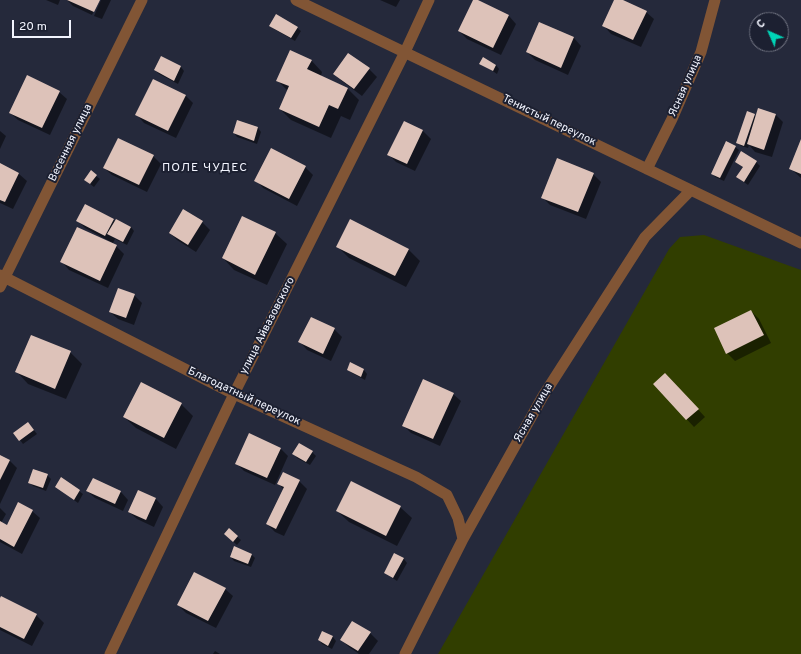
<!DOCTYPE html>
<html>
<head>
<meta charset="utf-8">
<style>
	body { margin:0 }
	#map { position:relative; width:801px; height:654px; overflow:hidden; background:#25293b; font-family:Overpass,sans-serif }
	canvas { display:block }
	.north { position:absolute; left:749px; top:12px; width:40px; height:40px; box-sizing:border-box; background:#1c2031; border:1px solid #727583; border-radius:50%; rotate:315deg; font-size:11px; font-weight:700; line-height:16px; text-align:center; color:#f2f4fe }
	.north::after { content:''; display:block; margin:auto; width:14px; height:18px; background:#00d5b7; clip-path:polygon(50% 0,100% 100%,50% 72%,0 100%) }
	.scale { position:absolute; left:12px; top:20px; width:59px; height:18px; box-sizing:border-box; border:2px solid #f2f4fe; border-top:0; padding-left:5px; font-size:12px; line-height:14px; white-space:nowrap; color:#f2f4fe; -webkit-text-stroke:3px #1c2031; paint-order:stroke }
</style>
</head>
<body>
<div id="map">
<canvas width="801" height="654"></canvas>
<div class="north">С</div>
<div class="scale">20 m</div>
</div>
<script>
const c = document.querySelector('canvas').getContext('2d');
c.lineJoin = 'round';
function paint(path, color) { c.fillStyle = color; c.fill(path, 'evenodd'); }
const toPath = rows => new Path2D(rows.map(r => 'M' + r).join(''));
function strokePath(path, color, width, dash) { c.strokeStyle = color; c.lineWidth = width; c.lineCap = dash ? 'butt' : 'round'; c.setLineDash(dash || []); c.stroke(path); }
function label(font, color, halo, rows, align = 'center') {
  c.font = font + ' Overpass,sans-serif'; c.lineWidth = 4; c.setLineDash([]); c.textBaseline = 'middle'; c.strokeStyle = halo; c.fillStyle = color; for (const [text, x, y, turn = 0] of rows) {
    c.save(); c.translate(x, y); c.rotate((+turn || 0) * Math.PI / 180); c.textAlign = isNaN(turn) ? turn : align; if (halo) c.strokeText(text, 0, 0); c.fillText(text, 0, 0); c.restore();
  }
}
paint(toPath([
	[704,235,801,270,801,654,438,654,669,249,680,237]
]), '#313e00');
paint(toPath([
	[46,0,60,0,58,5],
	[67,0,99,0,92,15,73,6],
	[101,0,111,0,102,19,94,16],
	[380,0,400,0,396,7],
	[474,0,509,16,516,24,501,55,467,39,459,31],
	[615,0,621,0,646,12,654,19,641,47,611,34,604,26],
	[540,23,574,38,581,46,568,75,535,60,527,52],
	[270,25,297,28,301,31,295,41,274,29],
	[162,57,181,67,184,71,178,84,159,74,155,70],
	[311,60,322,72,321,76,347,88,359,100,350,120,341,116,331,138,291,120,280,109,288,91,278,81],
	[481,63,496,65,499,69,497,74],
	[369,69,377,77,362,96,342,81,334,74],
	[59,92,67,99,50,135,18,120,10,113],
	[185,95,193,103,176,138,144,123,137,115],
	[754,115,756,117,776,115,783,122,772,157,755,152,749,145,748,148,741,146,737,142],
	[238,121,258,128,261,132,257,144,237,137,234,133],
	[404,122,423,131,431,139,415,171,396,162,388,154],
	[0,131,6,136,0,149],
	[801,143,801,178,791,169],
	[735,147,739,150,724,181,715,177,712,173],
	[153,156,161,164,147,192,112,175,104,168],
	[736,162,756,162,760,166,748,185,737,177,743,167],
	[0,164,19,174,27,181,13,209,0,203],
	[305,167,313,175,297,206,263,188,256,180],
	[593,174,601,182,586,219,550,205,542,197],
	[96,176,100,179,94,187,85,180],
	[113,219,115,221,131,227,134,231,127,245,115,239,113,243,85,228,77,220],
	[202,222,210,230,196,252,177,240,170,233],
	[275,233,287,244,267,285,234,270,223,258],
	[116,246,124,254,108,288,69,270,62,262],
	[337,246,408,249,420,261,406,287,349,258],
	[134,295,142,303,134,325,118,319,110,312],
	[751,311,759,319,771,343,735,361,727,353],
	[334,329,342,337,331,361,307,350,300,342],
	[70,352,82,364,66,399,28,384,17,372],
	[351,364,364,370,367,374,365,380,352,373,348,370],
	[673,382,705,417,694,427,654,384],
	[453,394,461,401,440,446,411,433,403,425],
	[181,404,193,416,176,449,136,428,124,417],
	[28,423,37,434,23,444,20,440],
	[280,448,288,456,275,485,244,471,236,463],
	[312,452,316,456,310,465,297,458,294,454],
	[0,456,9,460,17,468,0,504],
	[47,475,51,479,46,491,33,486,30,483],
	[62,479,83,494,78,503,56,487],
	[93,479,121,492,128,500,123,511,95,498,87,491],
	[299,481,307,489,284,536,275,532,267,524,284,490,278,483],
	[138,491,156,499,163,507,154,527,137,519,129,512],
	[400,507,412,518,397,546,349,522,337,511],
	[0,508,6,514,1,523,7,526,32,511,40,518,22,554,0,542],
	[229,530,241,540,237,545,229,538],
	[251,554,255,558,251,567,234,561,231,557],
	[395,554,404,559,407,563,397,581,385,573],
	[225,589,233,596,216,628,186,613,178,605],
	[0,601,36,615,44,623,32,646,0,630],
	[323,632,333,637,336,641,332,649,322,644,319,640],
	[370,633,378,641,369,654,359,654,349,647,341,640],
	[215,651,220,654,213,654]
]), '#0007');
paint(toPath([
	[67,0,100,0,94,12],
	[473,0,478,0,509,15,493,48,458,31],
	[614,0,623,0,647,11,633,40,602,26],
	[276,14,298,27,291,38,269,26],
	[539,22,574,37,561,68,526,52],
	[290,50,312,60,307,69,348,88,338,109,329,105,319,127,279,109,289,86,276,81],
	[348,53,370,68,354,89,333,74],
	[161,56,181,66,174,81,154,70],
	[483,57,496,65,493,71,479,64],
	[27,75,60,91,42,128,9,113],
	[153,79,186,95,168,131,135,115],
	[758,108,776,114,764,150,747,144],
	[747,111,755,114,744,146,736,143],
	[237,120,258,127,254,141,233,133],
	[404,121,423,130,407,164,387,155],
	[118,138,154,155,139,185,103,168],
	[801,139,801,174,789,169],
	[726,141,736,146,720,178,711,174],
	[271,148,306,166,289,199,254,181],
	[741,151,757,161,744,182,736,177,743,167,735,162],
	[557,158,594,173,578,212,541,198],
	[0,163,19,173,5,202,0,200],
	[91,170,97,175,90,184,84,180],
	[85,204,114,219,105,236,76,221],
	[183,209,203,221,188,245,169,233],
	[242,216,276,232,255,275,222,258],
	[116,219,131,227,123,242,107,234],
	[350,219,409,249,395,276,336,247],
	[77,227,117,245,100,281,60,262],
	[118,288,135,294,126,318,109,312],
	[751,310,764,335,726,354,714,328],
	[311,317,335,328,323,354,298,342],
	[31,335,71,351,55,389,15,372],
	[350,362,364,369,361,377,347,370],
	[665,373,699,409,686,420,653,384],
	[423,379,454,393,433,439,402,426],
	[141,382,182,403,164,438,123,417],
	[28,422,34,430,19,441,13,433],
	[249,433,281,448,267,478,235,464],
	[299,443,313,451,306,462,292,454],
	[0,455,10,460,0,480],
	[33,469,48,474,43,488,28,483],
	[283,472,300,480,276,529,266,524,284,487,277,484],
	[61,477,80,490,74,500,55,487],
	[93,478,121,491,115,504,86,491],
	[351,481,401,506,386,536,336,511],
	[138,490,156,498,146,520,128,512],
	[18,502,33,510,14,547,0,539,0,521,7,525],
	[229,528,238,536,233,542,224,534],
	[234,546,252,554,248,564,230,557],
	[394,553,404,558,393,578,384,573],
	[194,572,226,588,208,621,177,605],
	[1,596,37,614,24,639,0,627,0,598],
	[352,621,371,632,358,651,340,640],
	[322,631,333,636,328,646,318,640]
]), '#ddc2b9');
strokePath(toPath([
	[296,0,801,243],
	[647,169,672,119,701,52,715,0],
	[0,275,234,394,416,477,447,495,458,518,463,539],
	[0,287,142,0],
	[110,654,234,394,405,52,429,0],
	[405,654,463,539,543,396,645,237,691,190]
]), '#815535', 11);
label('11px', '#f2f4fe', '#1c2031', [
	["Ясная улица",686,86,-66],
	["Тенистый переулок",549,121,26],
	["Весенняя улица",71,143,-64],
	["улица Айвазовского",268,326,-63],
	["Благодатный переулок",244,397,25],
	["Ясная улица",534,413,-60]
]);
c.letterSpacing = '1px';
label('12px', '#f2f4fe', '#1c2031', [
	["ПОЛЕ ЧУДЕС",205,169]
]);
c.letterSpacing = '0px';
</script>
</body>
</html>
